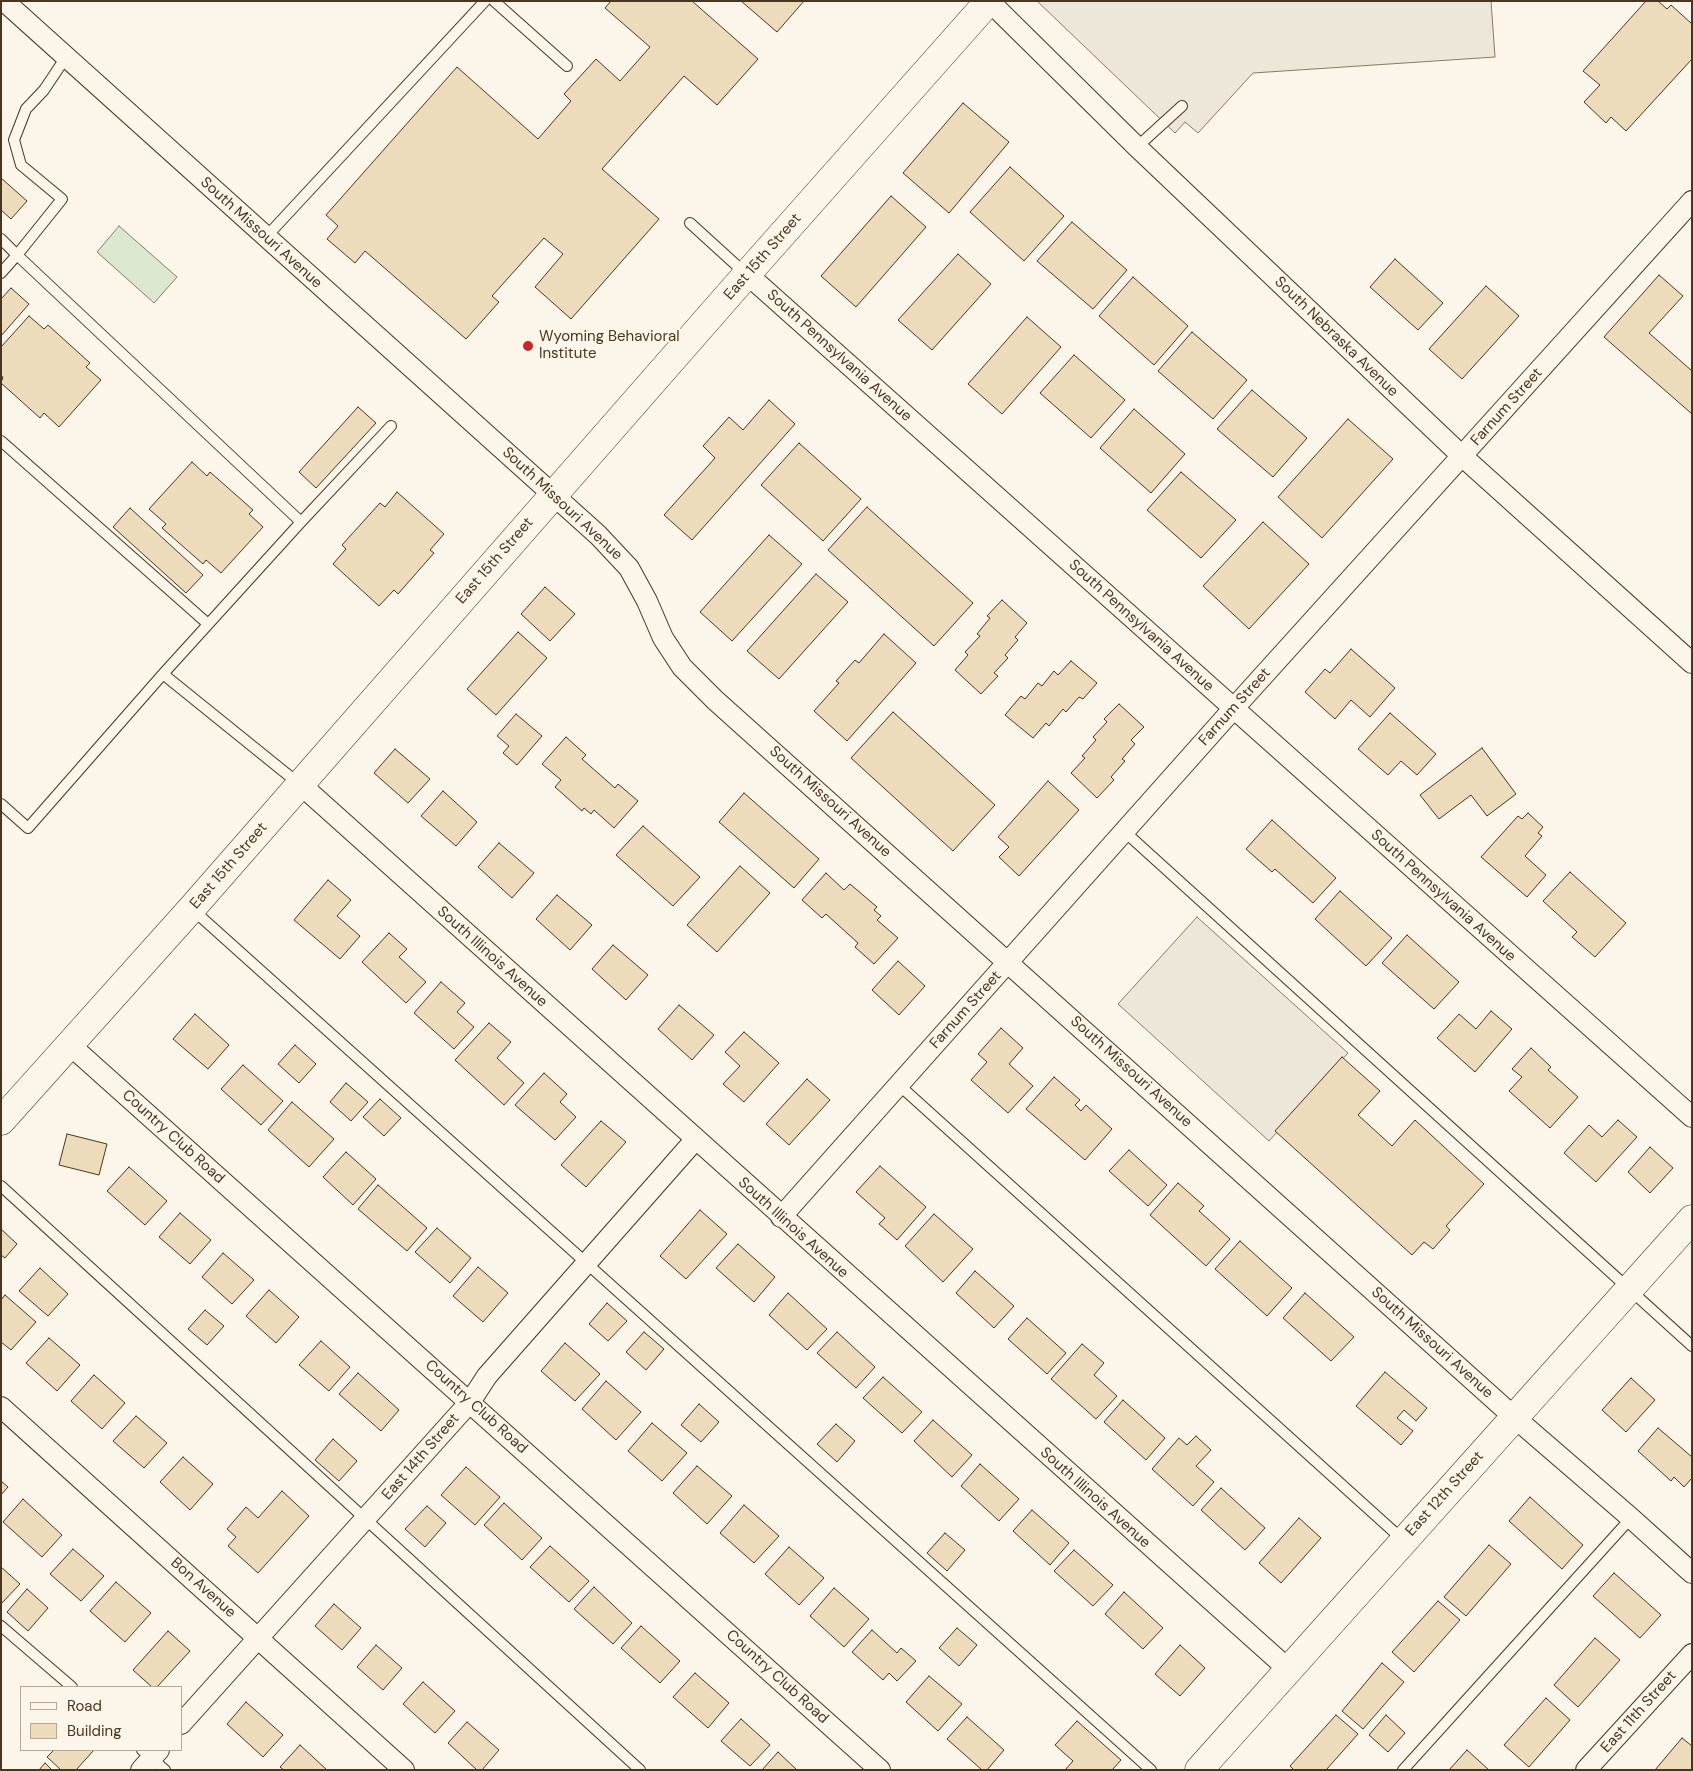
<!DOCTYPE html>
<html>
<head>
<meta charset="utf-8">
<style>
	body { margin:0 }
	#map { position:relative; width:1693px; height:1771px; overflow:hidden; background:#fbf6e9; font-family:"DM Sans",sans-serif }
	canvas { display:block }
	.frame { position:absolute; inset:0; border:2px solid #4a3520; pointer-events:none }
	.legend { position:absolute; left:20px; top:1686px; width:162px; height:65px; box-sizing:border-box; background:#fbf6e9; border:1px solid #b4a999; margin:0; padding:6px 9px; list-style:none; font-size:15px; color:#4a3520 }
	.legend li { display:flex; align-items:center; gap:10px; height:25px }
	.legend b { width:25px; border:1px solid #b4a999 }
</style>
</head>
<body>
<div id="map">
<canvas width="1693" height="1771"></canvas>
<div class="frame"></div>
<ul class="legend">
<li><b style="height:6px;background:#fbf6e9"></b>Road</li>
<li><b style="height:14px;background:#ecdcbc"></b>Building</li>
</ul>
</div>
<script>
const c = document.querySelector('canvas').getContext('2d');
c.lineJoin = 'round';
function paint(path, color) { c.fillStyle = color; c.fill(path, 'evenodd'); }
const toPath = rows => new Path2D(rows.map(r => 'M' + r).join(''));
function strokePath(path, color, width, dash) { c.strokeStyle = color; c.lineWidth = width; c.lineCap = dash ? 'butt' : 'round'; c.setLineDash(dash || []); c.stroke(path); }
function label(font, color, halo, rows, align = 'center') {
  c.font = font + ' "DM Sans",sans-serif'; c.lineWidth = 4; c.setLineDash([]); c.textBaseline = 'middle'; c.strokeStyle = halo; c.fillStyle = color; for (const [text, x, y, turn = 0] of rows) {
    c.save(); c.translate(x, y); c.rotate((+turn || 0) * Math.PI / 180); c.textAlign = isNaN(turn) ? turn : align; if (halo) c.strokeText(text, 0, 0); c.fillText(text, 0, 0); c.restore();
  }
}
const green = toPath([
	[119,226,177,277,154,303,97,252,119,226]
]);
paint(green, '#dce7d0');
strokePath(green, '#887966', 1);
const parking = toPath([
	[1037,1,1491,1,1495,57,1253,73,1198,133,1185,122,1175,133,1037,1],
	[1197,917,1348,1053,1269,1141,1118,1004,1197,917]
]);
paint(parking, '#ede7d9');
strokePath(parking, '#887966', 1);
const building = toPath([
	[611,1,692,1,758,59,717,105,684,76,602,169,659,219,571,319,535,287,563,254,544,238,492,296,499,302,466,339,365,251,355,263,327,239,338,226,326,215,457,67,538,139,571,101,564,94,596,59,620,81,650,47,605,8,611,1],
	[741,1,804,1,777,32,741,1],
	[1646,1,1658,1,1667,9,1671,5,1692,24,1692,59,1626,131,1611,117,1606,123,1584,102,1600,85,1583,71,1646,1],
	[963,103,1009,142,949,213,903,173,963,103],
	[1010,167,1064,216,1024,261,970,212,1010,167],
	[1,178,27,201,11,219,1,210,1,178],
	[891,196,926,227,856,307,821,276,891,196],
	[1072,222,1127,270,1093,309,1037,261,1072,222],
	[958,254,991,284,932,350,898,320,958,254],
	[1395,259,1443,303,1418,330,1370,287,1395,259],
	[1659,275,1683,296,1649,333,1692,371,1692,414,1604,337,1659,275],
	[1133,277,1188,326,1154,365,1099,316,1133,277],
	[1486,286,1519,316,1462,379,1429,349,1486,286],
	[11,288,29,304,1,336,1,299,11,288],
	[29,316,44,329,48,325,90,363,86,367,101,380,59,427,44,413,40,418,1,383,3,377,1,376,1,347,29,316],
	[1027,317,1061,347,1002,414,968,384,1027,317],
	[1192,332,1247,380,1213,419,1158,371,1192,332],
	[1074,355,1125,400,1091,438,1040,393,1074,355],
	[1252,390,1307,438,1273,477,1217,429,1252,390],
	[769,400,795,424,692,540,664,515,715,458,703,446,729,417,743,430,769,400],
	[358,407,376,423,316,488,299,472,358,407],
	[1134,409,1185,454,1151,493,1100,448,1134,409],
	[1348,419,1393,459,1322,538,1278,497,1348,419],
	[799,443,861,499,823,541,761,485,799,443],
	[192,462,207,476,210,472,253,510,249,514,263,527,221,573,206,560,203,564,162,528,166,524,149,509,192,462],
	[1181,472,1236,520,1201,558,1147,510,1181,472],
	[397,492,444,534,430,550,434,553,398,594,394,590,379,606,333,564,346,549,342,545,380,503,385,507,397,492],
	[867,507,973,603,934,646,828,550,867,507],
	[130,508,203,575,186,593,113,527,130,508],
	[1263,522,1309,564,1249,629,1203,586,1263,522],
	[769,535,802,564,732,641,700,612,769,535],
	[816,574,848,602,779,679,747,651,816,574],
	[545,587,575,614,550,641,521,614,545,587],
	[1002,600,1027,623,1015,637,1018,640,1005,655,1008,658,994,673,998,676,981,694,955,670,968,655,965,652,980,636,977,634,990,618,987,616,1002,600],
	[518,632,547,658,496,715,467,689,518,632],
	[884,634,916,663,847,741,814,711,839,683,836,681,855,660,859,663,884,634],
	[1351,649,1395,688,1370,717,1351,700,1335,719,1305,692,1325,669,1330,673,1351,649],
	[1071,661,1097,683,1083,699,1079,697,1066,712,1063,709,1049,726,1046,723,1033,738,1005,715,1021,696,1025,699,1038,683,1042,686,1054,671,1058,675,1071,661],
	[1119,704,1144,727,1131,740,1135,744,1122,759,1125,761,1111,777,1114,780,1097,798,1071,773,1085,758,1082,756,1096,740,1093,737,1107,722,1104,719,1119,704],
	[893,712,995,805,953,851,851,758,893,712],
	[1390,713,1436,754,1417,775,1401,761,1388,775,1358,749,1390,713],
	[516,714,542,736,517,765,503,753,509,746,497,736,516,714],
	[566,737,586,755,582,759,615,788,618,784,638,801,614,828,594,810,591,814,584,808,582,811,555,787,561,780,542,764,566,737],
	[1482,748,1516,794,1487,816,1471,795,1439,819,1420,795,1482,748],
	[395,749,430,779,408,803,374,773,395,749],
	[1048,781,1079,810,1019,876,999,857,1009,847,998,837,1048,781],
	[443,791,477,822,456,846,421,816,443,791],
	[744,793,819,859,794,888,719,822,744,793],
	[1528,813,1543,827,1538,833,1542,836,1525,856,1546,875,1527,897,1481,857,1518,816,1522,819,1528,813],
	[1272,820,1336,878,1313,903,1275,869,1272,872,1246,849,1272,820],
	[643,826,700,877,673,906,616,855,643,826],
	[499,843,534,873,512,898,478,867,499,843],
	[740,866,770,893,717,952,687,925,740,866],
	[1570,872,1626,923,1595,957,1572,937,1577,932,1543,901,1570,872],
	[826,873,844,890,850,884,877,907,874,910,881,916,877,920,898,938,874,964,855,947,858,943,826,914,822,918,802,900,826,873],
	[328,880,351,900,337,916,360,936,340,959,294,920,328,880],
	[1340,891,1392,938,1366,966,1315,919,1340,891],
	[557,895,592,925,570,950,536,919,557,895],
	[389,933,407,949,399,957,426,982,406,1003,362,962,389,933],
	[1407,935,1459,982,1434,1009,1382,963,1407,935],
	[613,945,648,975,626,1000,592,969,613,945],
	[898,961,925,986,899,1015,872,990,898,961],
	[441,982,465,1003,457,1012,474,1027,454,1049,414,1013,441,982],
	[679,1005,714,1035,692,1060,658,1029,679,1005],
	[1491,1011,1512,1029,1475,1072,1437,1038,1459,1014,1476,1029,1491,1011],
	[195,1014,229,1045,208,1069,173,1039,195,1014],
	[489,1023,511,1042,497,1058,524,1083,504,1105,455,1060,489,1023],
	[1001,1028,1023,1048,1009,1064,1033,1086,1008,1113,971,1080,987,1062,978,1054,1001,1028],
	[744,1032,779,1063,744,1102,723,1084,740,1066,725,1052,744,1032],
	[295,1045,316,1064,299,1083,278,1064,295,1045],
	[1531,1048,1551,1067,1548,1070,1578,1097,1550,1128,1509,1091,1522,1077,1512,1069,1531,1048],
	[1342,1057,1380,1091,1358,1115,1392,1146,1415,1120,1484,1184,1446,1226,1450,1230,1433,1249,1424,1242,1412,1255,1275,1131,1342,1057],
	[243,1065,283,1101,261,1125,221,1089,243,1065],
	[544,1073,567,1094,560,1102,576,1117,555,1140,515,1105,544,1073],
	[1054,1077,1080,1100,1075,1105,1081,1111,1086,1105,1112,1129,1085,1160,1026,1109,1054,1077],
	[807,1079,830,1100,789,1145,766,1124,807,1079],
	[346,1083,368,1102,351,1121,330,1102,346,1083],
	[380,1099,401,1118,384,1136,363,1117,380,1099],
	[292,1102,334,1139,309,1167,268,1130,292,1102],
	[1618,1120,1637,1137,1596,1182,1564,1153,1589,1125,1602,1137,1618,1120],
	[601,1121,626,1142,586,1187,561,1165,601,1121],
	[67,1134,107,1144,99,1175,59,1165,67,1134],
	[1650,1147,1673,1168,1650,1193,1628,1172,1650,1147],
	[1129,1150,1167,1185,1148,1206,1109,1171,1129,1150],
	[346,1152,376,1179,353,1205,323,1177,346,1152],
	[880,1166,926,1207,897,1240,879,1224,885,1218,856,1192,880,1166],
	[129,1167,167,1201,145,1225,107,1191,129,1167],
	[1178,1183,1204,1206,1199,1211,1230,1239,1206,1266,1150,1215,1178,1183],
	[378,1185,427,1228,407,1251,358,1209,378,1185],
	[700,1210,727,1234,686,1279,660,1256,700,1210],
	[180,1213,211,1240,190,1264,159,1237,180,1213],
	[934,1214,973,1249,943,1282,905,1246,934,1214],
	[437,1228,471,1258,450,1283,415,1252,437,1228],
	[1,1229,17,1244,5,1258,1,1255,1,1229],
	[1240,1241,1292,1288,1267,1316,1215,1269,1240,1241],
	[738,1244,775,1277,754,1302,716,1268,738,1244],
	[223,1253,254,1280,232,1304,202,1277,223,1253],
	[478,1267,508,1293,483,1322,453,1296,478,1267],
	[40,1268,68,1294,48,1316,19,1291,40,1268],
	[975,1271,1014,1306,994,1328,956,1293,975,1271],
	[269,1290,299,1317,276,1343,246,1316,269,1290],
	[788,1293,827,1329,807,1350,769,1315,788,1293],
	[1305,1293,1354,1337,1331,1361,1283,1318,1305,1293],
	[5,1295,36,1322,11,1350,1,1342,1,1300,5,1295],
	[607,1303,627,1321,608,1341,589,1324,607,1303],
	[205,1310,224,1326,207,1345,188,1329,205,1310],
	[1027,1318,1066,1353,1047,1374,1008,1339,1027,1318],
	[644,1332,664,1349,646,1370,626,1352,644,1332],
	[837,1332,875,1367,856,1388,817,1353,837,1332],
	[49,1338,80,1365,57,1391,26,1363,49,1338],
	[321,1341,350,1367,329,1391,299,1365,321,1341],
	[565,1343,600,1374,575,1401,541,1371,565,1343],
	[1082,1344,1104,1363,1094,1375,1117,1396,1096,1419,1051,1379,1082,1344],
	[1385,1372,1427,1408,1416,1421,1404,1410,1397,1418,1413,1431,1401,1445,1356,1406,1385,1372],
	[358,1373,399,1410,381,1431,339,1394,358,1373],
	[94,1375,125,1403,102,1429,71,1401,94,1375],
	[883,1377,922,1412,902,1433,863,1398,883,1377],
	[1631,1378,1655,1400,1626,1432,1602,1410,1631,1378],
	[606,1381,641,1412,616,1440,582,1409,606,1381],
	[1123,1400,1165,1438,1146,1460,1104,1422,1123,1400],
	[699,1404,719,1422,701,1442,681,1425,699,1404],
	[136,1416,167,1443,144,1468,113,1441,136,1416],
	[933,1420,972,1455,952,1477,914,1441,933,1420],
	[652,1423,687,1453,662,1481,628,1451,652,1423],
	[836,1424,855,1441,837,1462,817,1444,836,1424],
	[1658,1428,1692,1457,1692,1478,1684,1487,1674,1477,1671,1481,1638,1451,1658,1428],
	[1196,1436,1211,1450,1196,1466,1214,1482,1193,1506,1152,1469,1179,1438,1187,1445,1196,1436],
	[333,1439,357,1461,339,1481,315,1460,333,1439],
	[183,1457,213,1484,190,1510,160,1482,183,1457],
	[980,1464,1019,1499,999,1521,961,1486,980,1464],
	[697,1466,732,1496,707,1524,673,1493,697,1466],
	[466,1467,500,1497,475,1525,441,1495,466,1467],
	[1,1481,8,1487,1,1495,1,1481],
	[1221,1488,1265,1528,1245,1550,1201,1510,1221,1488],
	[282,1491,309,1516,258,1573,228,1546,236,1537,227,1529,246,1507,258,1518,282,1491],
	[1530,1497,1583,1545,1562,1569,1509,1521,1530,1497],
	[23,1499,62,1535,42,1557,3,1522,23,1499],
	[504,1503,542,1538,522,1560,484,1525,504,1503],
	[744,1505,779,1536,754,1563,720,1533,744,1505],
	[427,1506,446,1523,425,1547,405,1529,427,1506],
	[1032,1510,1069,1543,1050,1565,1013,1531,1032,1510],
	[1299,1518,1321,1538,1281,1583,1259,1563,1299,1518],
	[945,1533,965,1550,947,1571,927,1553,945,1533],
	[1489,1545,1511,1564,1466,1616,1444,1597,1489,1545],
	[550,1546,589,1581,569,1602,530,1567,550,1546],
	[789,1547,824,1578,799,1605,765,1574,789,1547],
	[73,1549,104,1576,81,1601,50,1574,73,1549],
	[1074,1550,1113,1585,1093,1606,1054,1571,1074,1550],
	[1,1567,20,1584,1,1604,1,1567],
	[1614,1573,1661,1615,1640,1638,1593,1596,1614,1573],
	[116,1582,151,1613,125,1642,90,1611,116,1582],
	[594,1587,632,1623,613,1644,574,1609,594,1587],
	[834,1588,869,1619,844,1647,810,1616,834,1588],
	[27,1589,48,1608,28,1631,7,1612,27,1589],
	[1124,1592,1163,1628,1143,1649,1105,1614,1124,1592],
	[1438,1601,1460,1620,1414,1672,1392,1652,1438,1601],
	[334,1604,361,1628,342,1650,315,1626,334,1604],
	[641,1626,680,1661,660,1683,621,1648,641,1626],
	[957,1628,977,1645,959,1666,939,1648,957,1628],
	[872,1630,897,1653,901,1648,916,1661,897,1681,889,1673,883,1680,852,1652,872,1630],
	[168,1631,190,1651,157,1687,152,1687,133,1670,168,1631],
	[1595,1638,1620,1660,1578,1707,1554,1685,1595,1638],
	[376,1645,402,1668,383,1690,357,1667,376,1645],
	[1180,1645,1205,1668,1180,1696,1155,1674,1180,1645],
	[1382,1663,1404,1682,1363,1729,1342,1711,1382,1663],
	[695,1673,729,1703,708,1728,673,1697,695,1673],
	[929,1676,962,1704,938,1731,906,1702,929,1676],
	[423,1682,455,1711,435,1733,403,1704,423,1682],
	[1546,1698,1570,1720,1529,1767,1504,1745,1546,1698],
	[246,1702,283,1735,263,1757,227,1724,246,1702],
	[1336,1715,1358,1734,1326,1770,1294,1770,1290,1766,1336,1715],
	[1386,1715,1405,1733,1388,1752,1369,1735,1386,1715],
	[967,1717,1004,1750,987,1770,982,1770,947,1739,967,1717],
	[741,1719,770,1745,750,1766,721,1741,741,1719],
	[1077,1721,1121,1760,1112,1770,1065,1770,1073,1761,1055,1745,1077,1721],
	[467,1722,499,1750,482,1770,477,1770,448,1743,467,1722],
	[1682,1738,1692,1746,1692,1770,1655,1770,1682,1738],
	[300,1745,327,1770,284,1770,280,1767,300,1745],
	[54,1750,94,1750,76,1770,61,1770,47,1757,54,1750],
	[1467,1750,1489,1770,1449,1770,1467,1750],
	[778,1752,797,1770,762,1770,778,1752],
	[45,1763,52,1770,39,1770,45,1763]
]);
paint(building, '#ecdcbc');
strokePath(building, '#4a3520', 1);
const lane = toPath([
	[494,1,567,66],
	[1137,147,1182,106],
	[690,223,746,274],
	[266,237,485,1],
	[1,239,17,255,62,199,21,165,14,140,26,109,44,90,66,57],
	[1,273,17,255,301,522],
	[1,441,208,624],
	[163,674,298,783],
	[1,804,28,828,163,674,301,522,391,426],
	[1125,832,1692,1346],
	[192,909,1151,1770],
	[899,1085,1403,1540],
	[1,1186,640,1770],
	[1,1626,72,1687],
	[142,1750,165,1770],
	[1403,1770,1631,1518]
]);
const street = toPath([
	[4,1,598,535,629,568,647,601,663,638,682,667,715,700,1514,1417,1631,1518,1692,1573],
	[989,1,1137,147,1462,456,1692,663],
	[747,274,1692,1117],
	[300,784,1288,1669],
	[70,1045,880,1770],
	[781,1217,1234,708,1692,201],
	[1,1407,404,1770],
	[181,1724,470,1402,487,1376,695,1140],
	[141,1770,159,1750],
	[1586,1770,1692,1654]
]);
const secondary = toPath([
	[1,1121,192,908,747,274,989,1],
	[1199,1770,1692,1219]
]);
strokePath(lane, '#4a3520', 12);
strokePath(street, '#4a3520', 22);
strokePath(secondary, '#4a3520', 29);
strokePath(lane, '#fbf6e9', 10);
strokePath(street, '#fbf6e9', 20);
strokePath(secondary, '#fbf6e9', 28);
for (const [x, y, r, color] of [
	[528,346,6,"#c62828"]
]) { const dot = new Path2D(); dot.arc(x, y, r, 0, 2 * Math.PI); c.fillStyle = color; c.fill(dot); strokePath(dot, '#fbf6e9', 2); }
label('15px', '#4a3520', '#fbf6e9', [
	["South Missouri Avenue",261,233,42],
	["East 15th Street",763,257,-49],
	["South Nebraska Avenue",1336,337,44],
	["South Pennsylvania Avenue",839,356,42],
	["Farnum Street",1507,407,-48],
	["South Missouri Avenue",562,504,43],
	["East 15th Street",495,561,-49],
	["South Pennsylvania Avenue",1141,626,42],
	["Farnum Street",1235,707,-48],
	["South Missouri Avenue",830,802,42],
	["East 15th Street",229,866,-49],
	["South Pennsylvania Avenue",1443,896,42],
	["South Illinois Avenue",492,957,42],
	["Farnum Street",966,1010,-48],
	["South Missouri Avenue",1131,1072,42],
	["Country Club Road",173,1137,42],
	["South Illinois Avenue",793,1228,42],
	["South Missouri Avenue",1432,1343,42],
	["Country Club Road",476,1407,42],
	["East 14th Street",421,1457,-49],
	["East 12th Street",1445,1494,-48],
	["South Illinois Avenue",1095,1498,42],
	["Bon Avenue",203,1588,42],
	["Country Club Road",777,1677,42],
	["East 11th Street",1639,1712,-48]
]);
label('15px', '#4a3520', '#fbf6e9', [
	["Wyoming Behavioral",539,337],
	["Institute",539,354]
], 'left');
</script>
</body>
</html>
